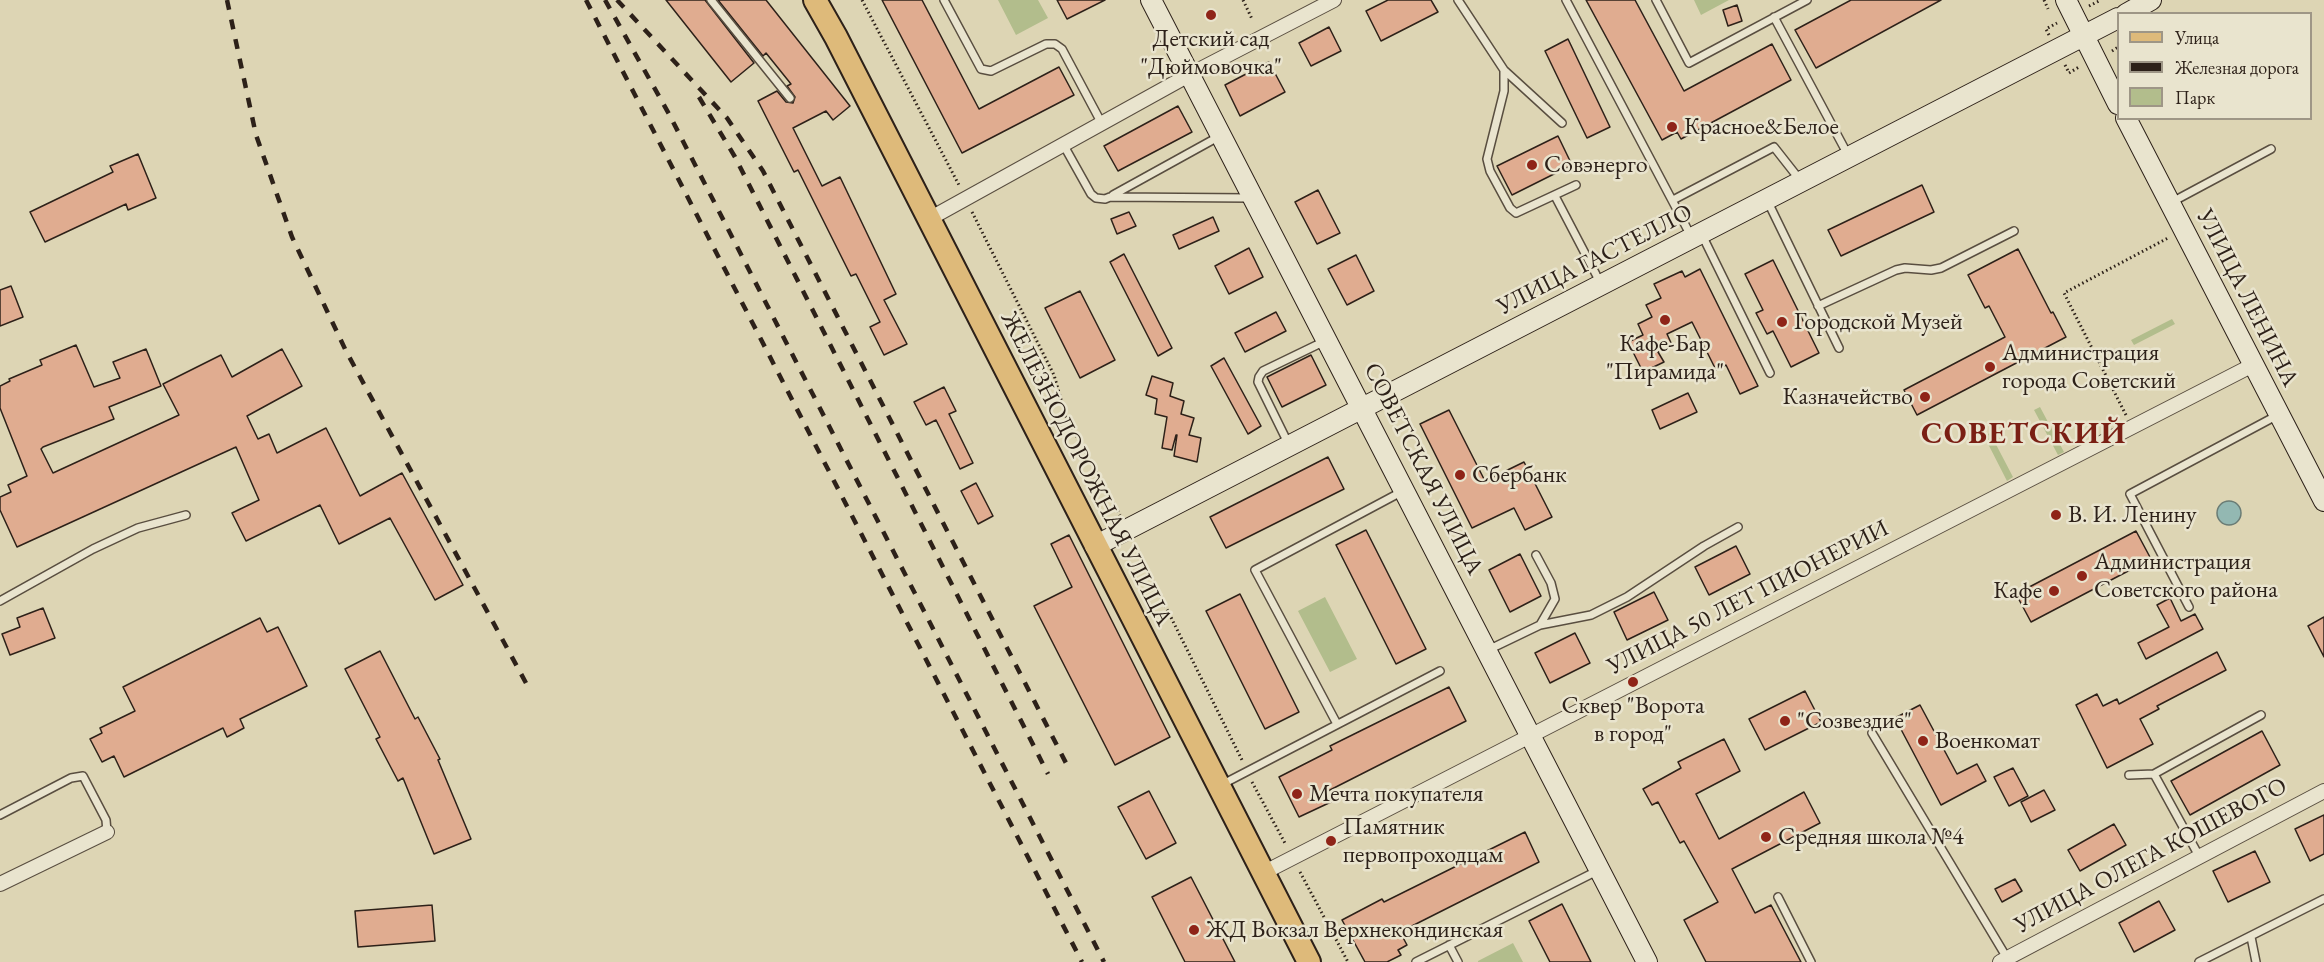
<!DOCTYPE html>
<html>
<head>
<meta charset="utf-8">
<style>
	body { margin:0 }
	#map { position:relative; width:2324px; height:962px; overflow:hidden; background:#ddd5b4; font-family:"EB Garamond",serif }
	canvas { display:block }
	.legend { position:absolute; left:2117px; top:12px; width:195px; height:108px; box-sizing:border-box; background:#e9e4ce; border:2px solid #9e9686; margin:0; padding:8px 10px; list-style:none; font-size:18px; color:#2d2119 }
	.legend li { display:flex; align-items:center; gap:12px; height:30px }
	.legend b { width:30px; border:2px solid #9e9686 }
</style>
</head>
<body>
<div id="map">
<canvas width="2324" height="962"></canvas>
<ul class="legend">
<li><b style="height:8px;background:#deba7a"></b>Улица</li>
<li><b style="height:8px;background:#2d2119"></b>Железная дорога</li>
<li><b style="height:16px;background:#b2bd8c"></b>Парк</li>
</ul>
</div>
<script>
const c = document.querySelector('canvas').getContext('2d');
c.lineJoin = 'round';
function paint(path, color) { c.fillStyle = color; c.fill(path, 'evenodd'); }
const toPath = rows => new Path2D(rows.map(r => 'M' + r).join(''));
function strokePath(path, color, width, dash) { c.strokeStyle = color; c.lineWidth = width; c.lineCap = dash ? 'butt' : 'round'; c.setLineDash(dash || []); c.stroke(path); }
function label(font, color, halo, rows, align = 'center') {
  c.font = font + ' "EB Garamond",serif'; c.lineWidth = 5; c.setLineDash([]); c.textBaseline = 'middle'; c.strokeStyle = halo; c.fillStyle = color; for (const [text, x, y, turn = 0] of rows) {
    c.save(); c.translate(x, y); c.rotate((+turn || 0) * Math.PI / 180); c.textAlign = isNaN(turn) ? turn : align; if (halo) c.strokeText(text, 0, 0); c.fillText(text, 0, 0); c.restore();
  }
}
paint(toPath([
	[998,0,1038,0,1048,18,1016,35],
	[1694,0,1729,0,1701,15],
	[2172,319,2175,324,2134,345,2131,340],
	[2040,407,2064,452,2058,455,2034,410],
	[1990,433,2013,477,2007,481,1984,436],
	[1325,597,1357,659,1330,672,1298,611],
	[1513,943,1523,962,1478,962,1478,961]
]), '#b2bd8c');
const water = toPath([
	'2217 513a12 12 0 1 1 24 0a12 12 0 1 1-24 0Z'
]);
paint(water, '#93b8b2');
strokePath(water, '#6a7c75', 1.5);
const building = toPath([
	[666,0,705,0,754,63,731,82,666,0],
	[718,0,766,0,850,106,833,120,826,111,793,128,822,186,840,177,896,294,884,300,907,344,884,355,870,327,880,322,856,274,851,276,798,170,794,172,758,101,777,91,786,102,793,103,795,97,787,86,791,84,766,53,763,56,718,0],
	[882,0,922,0,979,109,1059,67,1074,95,962,153,882,0],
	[1057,0,1105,0,1067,19,1057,0],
	[1388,0,1431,0,1438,12,1381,41,1366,11,1388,0],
	[1586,0,1635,0,1684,91,1772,44,1791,80,1681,139,1677,132,1662,140,1586,0],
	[1851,0,1941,0,1816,68,1795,30,1851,0],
	[1737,5,1742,21,1728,26,1723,10,1737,5],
	[1329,27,1341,51,1311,66,1299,43,1329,27],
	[1568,39,1610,127,1587,138,1545,51,1568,39],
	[1269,62,1285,92,1240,116,1225,85,1269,62],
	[1178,106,1192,132,1118,171,1104,146,1178,106],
	[1558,136,1572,165,1512,195,1497,166,1558,136],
	[138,154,156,198,128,210,126,204,45,242,30,212,113,172,110,166,138,154],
	[1922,185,1934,212,1841,256,1828,230,1922,185],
	[1318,190,1340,233,1317,244,1295,202,1318,190],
	[1129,212,1136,226,1117,234,1111,219,1129,212],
	[1213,217,1219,231,1179,249,1173,235,1213,217],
	[1249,248,1263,277,1229,294,1215,266,1249,248],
	[2018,249,2051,313,2053,312,2066,337,1917,415,1904,390,2005,337,1989,306,1985,308,1968,275,2018,249],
	[1124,254,1172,348,1158,356,1110,262,1124,254],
	[1356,255,1374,291,1347,305,1328,269,1356,255],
	[1773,260,1819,353,1791,367,1773,331,1767,334,1756,313,1763,310,1745,274,1773,260],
	[1700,269,1758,386,1740,394,1726,365,1716,370,1692,322,1667,334,1672,345,1658,352,1664,362,1643,372,1628,342,1643,335,1638,324,1652,317,1646,305,1661,298,1654,284,1682,271,1685,277,1700,269],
	[11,286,23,317,0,326,0,290,11,286],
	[1080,291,1115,360,1080,378,1045,308,1080,291],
	[1276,312,1286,331,1245,352,1235,333,1276,312],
	[76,345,94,387,120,378,113,362,146,349,161,386,109,407,114,419,43,447,41,449,53,473,179,415,163,384,221,355,232,377,282,349,302,386,247,416,258,439,269,434,277,453,326,428,360,496,402,473,463,585,435,600,390,518,339,544,320,505,246,541,232,513,259,500,236,447,17,547,0,510,0,497,11,492,8,485,27,476,0,408,0,386,10,381,9,379,42,365,40,360,76,345],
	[1311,355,1326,385,1282,407,1267,377,1311,355],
	[1224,358,1261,426,1248,434,1211,366,1224,358],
	[1152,376,1173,383,1170,396,1184,401,1181,414,1194,418,1189,435,1201,438,1197,462,1174,456,1177,435,1176,435,1172,450,1162,448,1167,417,1155,414,1157,399,1146,395,1152,376],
	[944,387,956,411,949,414,973,463,960,469,936,420,926,425,914,402,944,387],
	[1688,393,1697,412,1660,429,1652,410,1688,393],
	[1449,410,1485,481,1524,462,1552,517,1525,530,1514,508,1472,528,1420,424,1449,410],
	[1328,457,1344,489,1226,548,1210,517,1328,457],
	[976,483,993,516,978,524,961,491,976,483],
	[1366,530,1426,649,1396,664,1336,545,1366,530],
	[2136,531,2151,559,2031,622,2016,594,2136,531],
	[1069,535,1170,737,1115,765,1034,606,1072,587,1051,544,1069,535],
	[1736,546,1750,574,1709,595,1695,567,1736,546],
	[1520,554,1541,596,1510,612,1489,570,1520,554],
	[1654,592,1668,620,1627,640,1614,612,1654,592],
	[1240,594,1299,712,1265,729,1206,611,1240,594],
	[2170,598,2181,621,2195,614,2203,629,2146,659,2138,643,2169,627,2157,605,2170,598],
	[43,608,55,638,10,655,2,634,20,627,17,618,43,608],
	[2324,617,2324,657,2308,626,2324,617],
	[260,618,267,632,278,627,307,686,240,719,244,728,227,737,223,728,124,777,114,756,102,762,90,739,102,733,100,728,135,711,123,687,260,618],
	[1575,633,1590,663,1550,683,1535,653,1575,633],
	[380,651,415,719,418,717,440,759,438,760,471,839,434,854,403,778,398,781,376,739,380,737,345,669,380,651],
	[2217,652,2226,670,2157,706,2159,709,2140,719,2153,744,2107,768,2076,705,2097,694,2103,706,2117,699,2119,704,2217,652],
	[1449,687,1466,721,1326,792,1331,802,1299,817,1279,777,1332,750,1330,746,1449,687],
	[1805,691,1821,722,1765,750,1749,719,1805,691],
	[1920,705,1957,774,1977,764,1986,781,1941,805,1895,718,1920,705],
	[2262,731,2280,765,2190,815,2171,781,2262,731],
	[1724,739,1740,771,1696,794,1719,839,1804,792,1820,823,1732,869,1755,913,1771,905,1801,962,1706,962,1684,920,1718,902,1684,841,1680,843,1658,802,1652,805,1643,789,1681,768,1678,762,1724,739],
	[2013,768,2028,796,2009,806,1994,777,2013,768],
	[2044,790,2055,810,2031,822,2021,802,2044,790],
	[1149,791,1176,843,1146,859,1118,807,1149,791],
	[2324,815,2324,854,2310,861,2295,829,2324,815],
	[2114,824,2126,845,2080,871,2068,850,2114,824],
	[1525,832,1539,862,1400,932,1407,945,1398,950,1401,955,1387,962,1365,962,1342,920,1382,899,1384,902,1525,832],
	[2255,851,2270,882,2228,902,2213,871,2255,851],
	[1191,877,1235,962,1185,962,1152,897,1191,877],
	[2015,879,2022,891,2002,902,1995,889,2015,879],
	[2159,901,2175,930,2134,952,2119,923,2159,901],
	[1562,904,1591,962,1550,962,1529,921,1562,904],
	[432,905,435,941,358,947,355,911,432,905]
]);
paint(building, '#e0ac90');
strokePath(building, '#2d2119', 1.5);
const lane = toPath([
	[711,0,790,98],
	[944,0,981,69,991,71,1046,44,1055,44,1062,49,1101,122],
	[1458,0,1504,70,1504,91,1487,159,1490,171,1510,208,1516,213,1576,185],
	[1566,0,1691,236],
	[1656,0,1689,63,1807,0],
	[1774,17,1848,155],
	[1504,70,1562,123],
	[1063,144,1091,194,1096,198,1105,199,1110,197,1251,198],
	[1113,195,1218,137],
	[1555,196,1601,284],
	[1673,200,1774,147,1800,180],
	[1767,200,1839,348],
	[2172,202,2271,149],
	[1702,235,1770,373],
	[1818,306,1896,270,1905,268,1931,270,1941,268,2014,231],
	[1289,445,1258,382,1259,377,1263,371,1325,341],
	[1536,555,1551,583,1555,599,1540,625],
	[0,601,93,549,138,528,186,515],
	[2189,607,2130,494,2276,416],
	[1488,650,1540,625,1591,615,1627,597,1704,546,1738,527],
	[1337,724,1255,570,1403,491],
	[1872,733,2007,958],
	[2129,775,2154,774],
	[1221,785,1440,671],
	[0,815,71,778,83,776,106,820,107,832],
	[2199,856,2154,774,2261,715],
	[1778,897,1811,962],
	[2251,937,2256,962],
	[1449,945,1458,962],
	[1416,962,1597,871],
	[2199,962,2324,899]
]);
const street = toPath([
	[929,219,1189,75,1334,0],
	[1263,873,2253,365],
	[0,884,107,832],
	[2000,962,2324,791]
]);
const secondary = toPath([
	[1151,0,1647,962],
	[2066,0,2118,104],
	[2126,14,2151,0],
	[2126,118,2324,501],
	[1095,546,2118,18]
]);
const primary = toPath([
	[815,0,836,37,1309,962]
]);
strokePath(lane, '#594e40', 10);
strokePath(street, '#594e40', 16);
strokePath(secondary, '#2d2119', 22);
strokePath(primary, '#2d2119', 26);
strokePath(toPath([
	[862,0,960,187],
	[1243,0,1252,19],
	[2044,0,2048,9],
	[2089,6,2099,1],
	[2049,35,2046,29,2057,23],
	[2112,51,2118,47],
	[2065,65,2069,73,2079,67],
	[972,212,1054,375,1066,417,1120,515],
	[2126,415,2064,293,2168,238],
	[1135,545,1243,762],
	[1252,782,1286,845],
	[1300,872,1348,962]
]), '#2d2119', 3, [1.5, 3]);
strokePath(lane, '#e9e4ce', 7);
strokePath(street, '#e9e4ce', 14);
strokePath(secondary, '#e9e4ce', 20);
strokePath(primary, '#deba7a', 22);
strokePath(toPath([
	[227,0,256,135,292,237,346,351,526,683],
	[586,0,1082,962],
	[605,0,669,114,1104,962],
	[617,0,727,118,763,171,1067,765],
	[699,97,735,157,1048,774]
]), '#2d2119', 4.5, [10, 10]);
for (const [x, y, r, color] of [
	[1211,15,6,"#8f2418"],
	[1672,127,6,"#8f2418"],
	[1532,165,6,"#8f2418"],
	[1665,320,6,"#8f2418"],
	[1782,322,6,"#8f2418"],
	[1990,367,6,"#8f2418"],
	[1925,397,6,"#8f2418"],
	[1460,475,6,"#8f2418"],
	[2056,515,6,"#8f2418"],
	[2082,576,6,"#8f2418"],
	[2054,591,6,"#8f2418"],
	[1633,682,6,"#8f2418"],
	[1785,721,6,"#8f2418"],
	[1923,741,6,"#8f2418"],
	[1297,794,6,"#8f2418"],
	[1766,837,6,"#8f2418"],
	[1331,841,6,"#8f2418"],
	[1194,930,6,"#8f2418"]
]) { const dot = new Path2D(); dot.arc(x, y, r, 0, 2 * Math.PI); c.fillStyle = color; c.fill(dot); strokePath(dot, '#e9e4ce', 2); }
label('24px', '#2d2119', '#e9e4ce', [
	["Детский сад",1211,39,"center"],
	["\"Дюймовочка\"",1211,67,"center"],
	["Красное&Белое",1684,127],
	["Совэнерго",1544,165],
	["Городской Музей",1794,322],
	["Кафе-Бар",1665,344,"center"],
	["\"Пирамида\"",1665,372,"center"],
	["Администрация",2002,353],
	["города Советский",2002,381],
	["Казначейство",1913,397,"right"],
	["Сбербанк",1472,475],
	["В. И. Ленину",2068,515],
	["Администрация",2094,562],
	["Советского района",2094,590],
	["Кафе",2042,591,"right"],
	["Сквер \"Ворота",1633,706,"center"],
	["в город\"",1633,734,"center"],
	["\"Созвездие\"",1797,721],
	["Военкомат",1935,741],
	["Мечта покупателя",1309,794],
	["Памятник",1343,827],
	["первопроходцам",1343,855],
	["Средняя школа №4",1778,837],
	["ЖД Вокзал Верхнекондинская",1206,930]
], 'left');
label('24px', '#2d2119', '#e9e4ce', [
	["УЛИЦА ГАСТЕЛЛО",1595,260,-27],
	["УЛИЦА ЛЕНИНА",2247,298,63],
	["ЖЕЛЕЗНОДОРОЖНАЯ УЛИЦА",1086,469,63],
	["СОВЕТСКАЯ УЛИЦА",1423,469,63],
	["УЛИЦА 50 ЛЕТ ПИОНЕРИИ",1748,598,-27],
	["УЛИЦА ОЛЕГА КОШЕВОГО",2151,856,-28]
]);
c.letterSpacing = '1.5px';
label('bold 30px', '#7a1f14', '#e9e4ce', [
	["СОВЕТСКИЙ",2024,435]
]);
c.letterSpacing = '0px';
</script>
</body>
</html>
